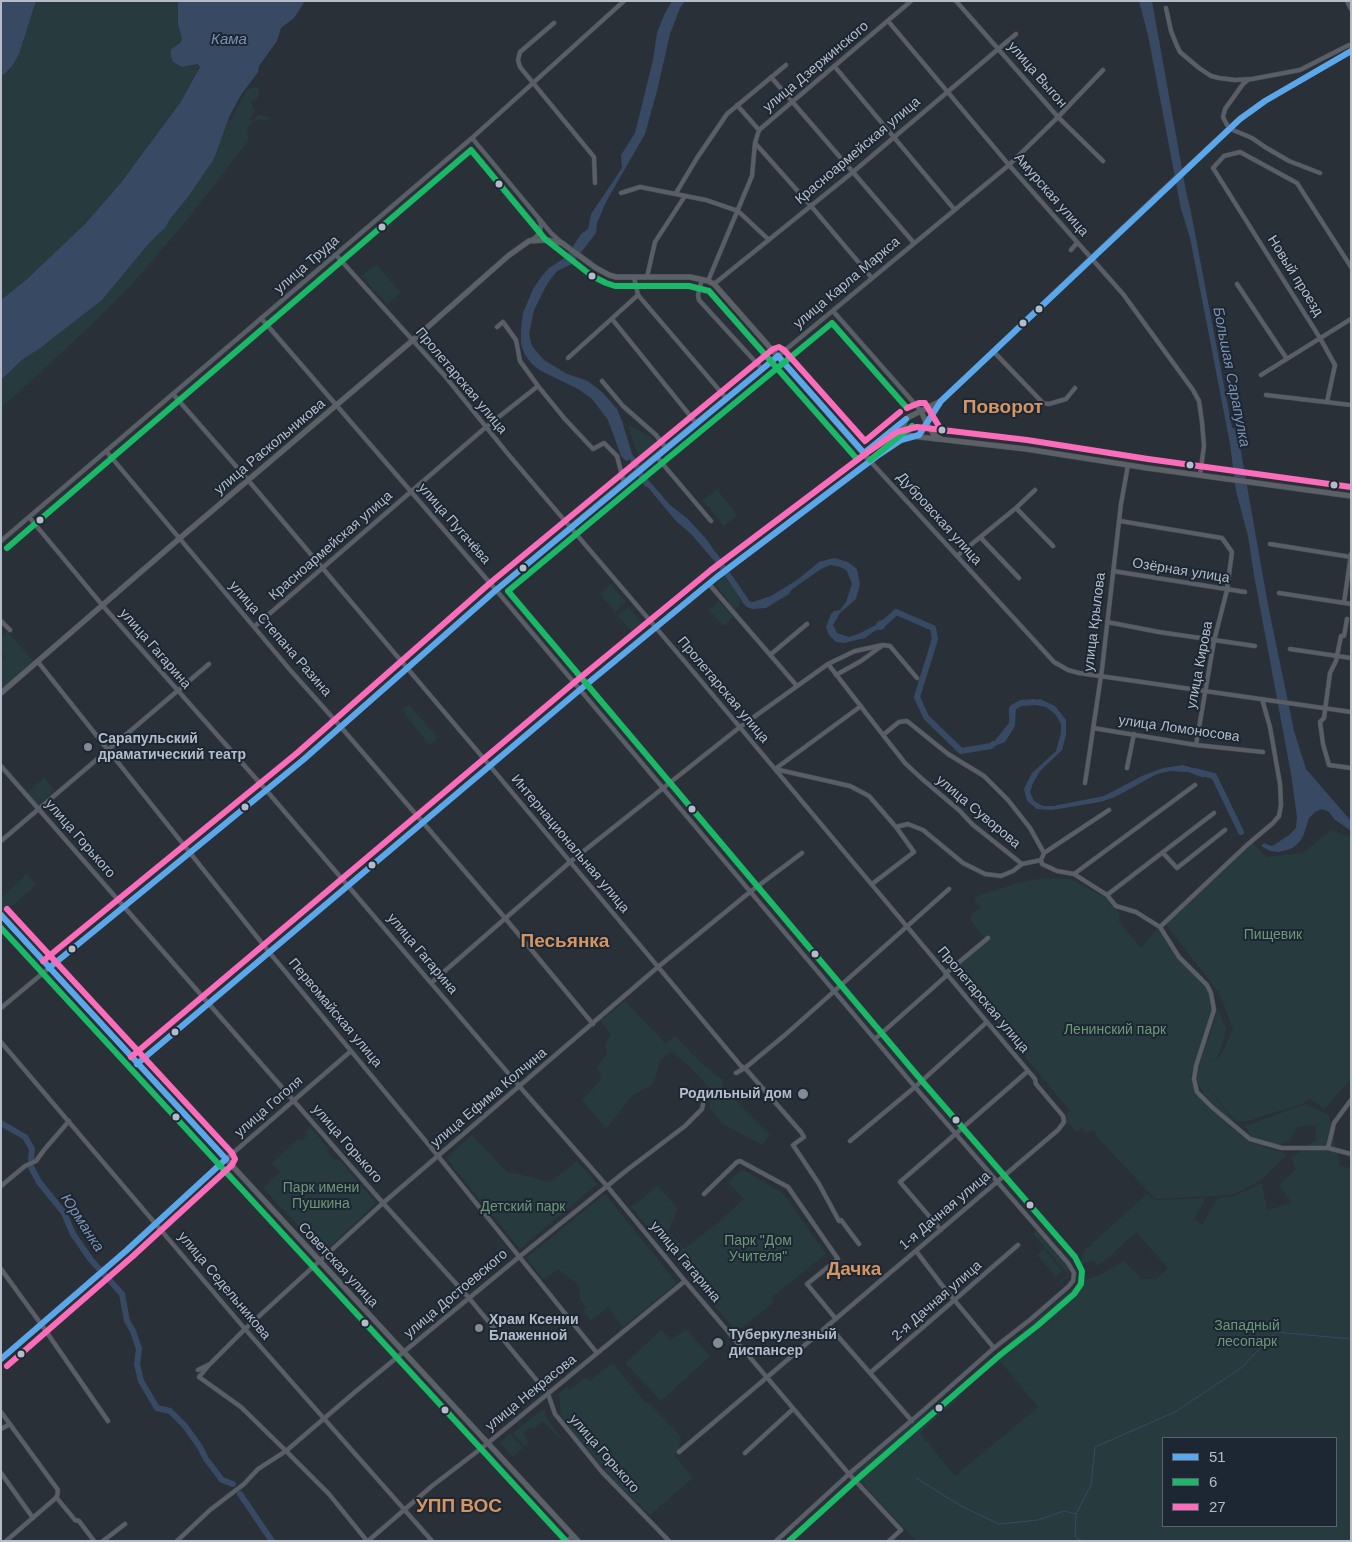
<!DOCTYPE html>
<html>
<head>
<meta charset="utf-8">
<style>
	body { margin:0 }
	#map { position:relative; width:1352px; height:1542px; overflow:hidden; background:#2a3038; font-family:Helvetica,sans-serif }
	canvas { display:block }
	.frame { position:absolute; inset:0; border:2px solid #b4bcc9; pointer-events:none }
	.legend { position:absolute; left:1162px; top:1437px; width:175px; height:90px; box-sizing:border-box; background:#1d2633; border:1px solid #59626f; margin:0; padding:6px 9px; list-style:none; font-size:15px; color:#b4bcc9 }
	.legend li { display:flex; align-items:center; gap:10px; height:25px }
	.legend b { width:25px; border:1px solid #59626f }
</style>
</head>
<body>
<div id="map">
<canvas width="1352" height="1542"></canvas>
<div class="frame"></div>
<ul class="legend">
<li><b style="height:6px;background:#5aa8eb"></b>51</li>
<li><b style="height:6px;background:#1ab867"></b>6</li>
<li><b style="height:6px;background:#fb6dba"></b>27</li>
</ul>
</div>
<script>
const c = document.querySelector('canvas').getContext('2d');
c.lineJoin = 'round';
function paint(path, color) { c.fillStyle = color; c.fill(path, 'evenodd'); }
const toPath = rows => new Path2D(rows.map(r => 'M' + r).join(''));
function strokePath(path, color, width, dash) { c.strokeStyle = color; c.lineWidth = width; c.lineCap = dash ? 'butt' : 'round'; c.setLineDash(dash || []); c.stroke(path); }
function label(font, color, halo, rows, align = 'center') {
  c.font = font + ' Helvetica,sans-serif'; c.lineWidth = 4; c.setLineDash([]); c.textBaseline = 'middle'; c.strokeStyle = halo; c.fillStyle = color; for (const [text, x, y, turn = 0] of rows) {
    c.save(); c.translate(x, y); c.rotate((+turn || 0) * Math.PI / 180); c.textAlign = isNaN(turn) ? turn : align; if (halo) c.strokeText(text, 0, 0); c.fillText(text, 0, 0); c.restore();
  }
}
paint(toPath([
	[36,1,178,1,178,24,182,38,171,53,171,58,173,62,182,67,200,65,180,103,120,184,85,224,26,280,1,300,1,74,4,75,7,74,13,65,19,54],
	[253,87,258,88,260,93,257,99,251,102,255,111,249,120,251,121,259,115,270,117,267,121,261,119,255,120,250,124,247,130,249,140,183,225,132,284,91,325,18,393,1,407,1,380,23,359,39,349,102,300,150,242,165,228,170,219,188,197,214,159,229,120,231,120,244,95,247,90],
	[376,264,401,293,387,304,361,276],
	[628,425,651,437,659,446,642,462,639,459],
	[717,489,737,515,724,526,703,500],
	[726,575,741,597,739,606,734,610,727,601,728,600,715,584],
	[611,584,626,602,615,612,600,594],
	[719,601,733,617,723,626,709,610],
	[629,607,643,624,633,633,618,616],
	[7,632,34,661,1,690,1,661,6,657,1,652,1,637],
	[409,705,438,738,429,745,402,710],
	[44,777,55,791,38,805,27,793],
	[1331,830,1351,838,1351,1079,1324,1109,1309,1098,1304,1103,1248,1121,1235,1121,1201,1079,1235,1123,1205,1096,1197,1081,1198,1070,1218,1009,1226,1029,1220,1052,1213,1063,1222,1053,1233,1029,1219,993,1164,922,1253,843,1266,857,1303,853],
	[27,874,36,885,3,914,1,912,1,898],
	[1045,878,1070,879,1105,897,1120,913,1119,922,1141,948,1158,927,1175,953,1206,984,1213,1009,1191,1075,1196,1094,1219,1117,1249,1142,1288,1154,1260,1181,1232,1195,1155,1199,1097,1137,1094,1130,1086,1132,1081,1127,1077,1132,1064,1118,1070,1111,953,970,968,958,974,948,985,939,970,919,973,912,981,908,974,899,977,896,1021,882],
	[625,1001,666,1044,675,1036,702,1064,722,1079,724,1089,770,1135,762,1145,724,1125,709,1107,712,1091,690,1067,671,1051,660,1061,653,1084,632,1096,606,1129,582,1100,599,1082,601,1074,597,1067,607,1053,605,1044,611,1035,601,1021],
	[1305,1104,1329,1115,1340,1166,1351,1168,1351,1541,916,1541,854,1474,925,1413,926,1413,931,1409,935,1410,941,1405,940,1403,955,1390,961,1396,920,1433,955,1476,1038,1407,995,1355,1076,1286,1079,1275,1082,1281,1102,1274,1124,1261,1141,1279,1156,1279,1168,1268,1136,1232,1108,1258,1096,1266,1094,1260,1079,1265,1085,1250,1147,1194,1154,1200,1206,1198,1194,1219,1202,1225,1218,1198,1232,1197,1262,1183,1267,1210,1292,1203,1279,1185,1296,1169,1291,1158,1316,1139,1316,1125,1298,1127,1289,1140,1280,1145,1251,1137,1245,1126],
	[1163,1438,1336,1438,1336,1526,1163,1526],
	[310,1127,329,1149,327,1153,334,1160,339,1159,376,1203,323,1253,263,1188,280,1172,272,1163,298,1139,301,1141,307,1135,305,1133],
	[472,1135,506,1171,550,1182,577,1161,597,1184,520,1249,446,1158],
	[742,1169,784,1194,826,1254,772,1297,774,1302,737,1332,631,1207,658,1186,678,1209,668,1231,684,1249,714,1226,744,1199,728,1182],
	[605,1194,677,1283,623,1327,608,1307,591,1321,583,1311,586,1307,580,1300,579,1285,558,1269,544,1280,526,1258],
	[1036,1231,1068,1267,1069,1276,1059,1284,1058,1283,1068,1274,1033,1234],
	[1044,1249,1062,1271,1056,1277,1037,1255],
	[686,1329,710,1356,661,1401,625,1363,661,1330,671,1340],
	[612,1363,645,1402,651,1405,681,1437,678,1454,675,1456,693,1478,650,1515,614,1481,561,1419,559,1393,567,1387,569,1390,586,1377,590,1381],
	[544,1408,546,1417,561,1438,560,1439,543,1421,533,1429,530,1427,523,1434,529,1442,524,1446,513,1433],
	[510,1434,523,1448,513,1457,500,1443]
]), '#273a3e');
paint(toPath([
	[1,1,36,1,19,54,13,65,4,75,1,74],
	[178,1,305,1,294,18,281,28,277,41,259,66,258,72,241,95,230,115,214,159,188,197,170,219,165,228,150,242,102,300,39,349,23,359,1,380,1,300,26,280,85,224,120,184,180,103,200,67,198,64,182,67,173,62,171,57,171,50,174,47,180,43,182,39,178,24],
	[672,1,685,1,680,8,670,34,657,91,645,134,606,202,597,223,596,233,572,264,557,271,547,284,534,310,529,334,532,346,544,360,567,374,588,381,602,392,617,409,622,421,632,454,639,465,637,467,631,459,626,461,621,456,608,420,592,399,578,389,541,371,532,364,525,355,521,344,521,329,523,313,533,289,541,277,549,268,566,257,581,234,588,229,591,214,622,168,621,155,635,133,653,60,657,33,664,15],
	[1139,1,1152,1,1186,191,1191,212,1232,428,1237,429,1268,605,1294,731,1306,769,1351,821,1351,831,1334,819,1329,812,1322,809,1315,812,1309,818,1304,834,1301,840,1294,847,1287,850,1279,852,1270,851,1261,846,1264,843,1271,846,1274,845,1289,835,1296,828,1297,817,1291,774,1254,575,1248,536,1236,491,1230,444,1208,330,1190,238,1181,209,1148,35],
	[644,475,670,505,688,519,707,540,723,564,716,563,691,534,676,521,640,478],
	[834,558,848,562,857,569,860,584,856,599,840,613,833,625,837,633,849,637,858,634,876,625,877,622,886,618,884,629,876,630,865,638,844,643,836,642,829,635,826,627,831,614,834,611,840,610,846,602,852,584,847,571,840,567,830,565,821,569,791,590,789,594,766,608,752,609,747,607,742,602,742,597,745,596,748,601,753,602,771,596,797,580,819,562],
	[1040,699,1055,706,1066,720,1066,735,1062,750,1040,771,1033,783,1030,792,1034,801,1043,806,1053,806,1104,796,1144,775,1163,768,1183,765,1196,769,1202,773,1204,778,1188,772,1170,771,1157,774,1115,797,1100,802,1052,810,1037,809,1027,801,1024,789,1032,773,1056,751,1061,733,1061,724,1055,714,1046,707,1025,703],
	[1016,707,1015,726,1005,742,987,749,986,745,993,743,1009,723,1010,709]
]), '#384963');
strokePath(toPath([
	[916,1478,961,1506,999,1524,1038,1520,1064,1511,1076,1514],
	[1082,1541,1075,1537,1076,1514,1091,1485,1095,1447,1175,1412,1241,1368,1276,1332,1351,1339]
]), '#384963', 1);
strokePath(toPath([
	[633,460,642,477,647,484],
	[715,556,748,604],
	[880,627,896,612,933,628,935,639,917,697,926,717,961,751,991,746,993,744],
	[1012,715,1012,708,1021,703,1034,702],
	[1194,771,1214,776,1241,832],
	[1,1123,25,1137,32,1149,31,1160],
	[31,1167,39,1182,64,1213,73,1234,91,1260,122,1294,127,1321,133,1331,139,1349,137,1364,141,1381,157,1408,170,1411,185,1426,200,1447,206,1459,222,1480,233,1484],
	[240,1494,272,1541]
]), '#384963', 6);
const minor = toPath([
	[956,1,1058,117,1103,161],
	[1347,1,1351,9],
	[1166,8,1171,31,1177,46,1180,52,1199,68,1211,76,1219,78,1235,80,1252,79,1300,70,1349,45,1351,46],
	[888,21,1009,165,1123,294,1193,390,1199,401,1202,422,1204,446,1200,475],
	[554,23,520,52,518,60,520,67,594,157,595,183],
	[835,67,954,209],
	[771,77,914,243],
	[1248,80,1243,84,1225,109,1223,117,1227,125,1233,130,1252,138,1265,147,1289,161,1320,173],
	[737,105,759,130],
	[759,130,911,1],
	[472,138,551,233,562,243],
	[755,143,811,206,871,277],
	[621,193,640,187,706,200,738,211,769,240],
	[676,193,697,158,727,114,786,65],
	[530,241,536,237,540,232,541,223,539,220],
	[1071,250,1077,243],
	[336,255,444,375,508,454,686,663,1013,1053,1035,1079,1036,1084,1063,1116,1064,1122,1058,1130,679,1452],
	[634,277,638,295,726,398],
	[647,277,655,242,685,196],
	[702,279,698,295,699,300,762,369],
	[708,281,752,176,755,143,759,130],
	[714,284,853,172,1016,34],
	[1237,284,1287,359],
	[833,311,921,411],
	[261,318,496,590,915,1087,1068,1263,1074,1273,1073,1281,1068,1287,1031,1319,994,1348,925,1409,849,1474,776,1541],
	[612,319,696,423],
	[497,327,503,322,516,340,520,361,538,386,564,418,593,449,604,443,617,456,624,483],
	[993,351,1043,403,1049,404,1066,399,1075,388],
	[778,356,1009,165,1058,117,1103,70],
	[568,358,638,295],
	[1261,375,1351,319],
	[602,381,623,406,656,435,666,448],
	[173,394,248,480,490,766,741,1066,745,1068,801,1132,804,1137,793,1145,819,1184,839,1221,841,1220,859,1244],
	[1266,395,1351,405],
	[1327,402,1335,365,1320,338,1213,168,1224,156,1240,152,1297,183,1351,267],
	[106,451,291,671,340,726,505,918,593,1024],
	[656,456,711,521],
	[870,461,1054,662,1068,670,1079,673,1351,712],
	[1016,508,1053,546],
	[29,517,103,606,266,790,520,1087,607,1186,685,1281,849,1474,901,1530,889,1541],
	[1120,521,1222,538,1232,552,1227,590,1214,641,1196,745],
	[981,538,1019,578],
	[1,541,472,138,624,1],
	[1270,544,1351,557],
	[957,556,1016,508,1035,490],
	[1113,571,1245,592],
	[709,584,797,686],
	[1279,593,1351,604],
	[1344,603,1351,554],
	[1347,619,1344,636,1341,636,1336,661,1330,673,1324,718,1320,722,1323,744,1329,765,1351,768],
	[1,621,10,630],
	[1107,622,1159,632,1255,646],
	[254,627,486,427,538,386],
	[1290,649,1351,658],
	[770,655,807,624],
	[38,662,269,952,438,1156,597,1353],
	[828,664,883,735,899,722,907,721,948,754,984,776,1008,800,1030,828,1044,853,1041,860,1042,864,1057,871,1074,874,1107,895,1116,906,1136,912,1160,927,1179,957,1207,985,1211,993,1214,1010,1196,1066,1194,1079,1197,1092,1212,1107,1250,1139,1282,1148,1328,1148,1351,1154],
	[836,675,861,661,883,645,890,646,917,678],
	[1093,728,1196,745,1263,752],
	[883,735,905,763,921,778,960,811,972,824,1022,864,1013,871,1001,876,985,874,963,863,923,830,908,824,896,827],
	[1,766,383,1203,469,1298,548,1394,555,1414,602,1472,669,1541],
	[1127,768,1134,734],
	[775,769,850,786,869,796,896,827,914,852,872,884],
	[775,769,861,706],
	[1085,783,1102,669,1121,504,1128,465],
	[1,841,209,664],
	[1044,853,1109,810],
	[1163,853,1177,868,1225,830],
	[1022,864,1041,860],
	[1074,874,1195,785],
	[1107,895,1214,813],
	[1160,927,1247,845,1273,823,1279,816,1281,805,1280,784,1270,727,1262,699],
	[431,983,570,862,740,727,828,664,855,651,883,645],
	[1,1008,49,968],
	[875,1039,945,977,946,973,988,938],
	[1,1042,245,1329,432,1541],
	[736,1073,745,1068,785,1035,949,889],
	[850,1141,915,1087,987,1022],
	[1328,1148,1334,1123,1351,1100],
	[226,1159,351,1051],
	[1,1186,25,1166,36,1161,44,1150,69,1121],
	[704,1194,737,1162,740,1161,788,1187,838,1259,807,1284,836,1319],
	[941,1230,900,1182,1028,1071],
	[916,1251,941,1284,994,1348],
	[1,1269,41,1324,108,1421],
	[828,1325,912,1421],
	[209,1365,199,1377,241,1407,286,1451,329,1494,367,1541],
	[198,1370,210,1364,245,1329,383,1203,658,967,750,892,802,853],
	[870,1373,1018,1245],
	[1,1412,58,1490,57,1497,6,1541],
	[1,1429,10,1424],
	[745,1453,793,1409],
	[1,1473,33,1518],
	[56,1497,75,1520,79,1521,94,1541],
	[103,1541,125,1524],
	[177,1541,210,1510,244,1484,258,1469,286,1451,355,1392,519,1257,627,1170,685,1126,702,1109,703,1104],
	[368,1541,432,1486,483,1447,685,1281],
	[567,1541,573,1536]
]);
const major = toPath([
	[1240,119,1265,101,1351,51],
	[921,411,927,424,934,435,940,438],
	[906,419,903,427,906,433,911,436,1026,449,1147,468,1351,496],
	[917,436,921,433,940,402],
	[864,453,909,417,941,401,1158,195],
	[1,693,180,538,413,340,508,256,529,241,547,240,562,243,596,268,609,275,616,277,690,277,708,281,714,284,870,461],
	[1,915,578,1541],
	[49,968,303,760,496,590,627,480,778,356],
	[137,1064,576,693,717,577,877,456,901,440,914,436],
	[1,1359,127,1250,226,1159]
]);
strokePath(minor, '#484c53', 5);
strokePath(major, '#484c55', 6);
strokePath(minor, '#5a5e66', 4);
strokePath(major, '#5c6168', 5);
const majorBridge = toPath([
	[1158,195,1240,119]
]);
strokePath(majorBridge, '#484c55', 6, []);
strokePath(majorBridge, '#5c6168', 5);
strokePath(toPath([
	[1,915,226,1159,127,1250,1,1359],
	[49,968,303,760,496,590,778,356,864,453,906,419],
	[137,1064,576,693,717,577,877,456,901,440,919,435,941,401,1240,119,1265,101,1351,51]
]), '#5aa8eb', 6);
strokePath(toPath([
	[870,460,912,426],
	[7,548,471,150,545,239,592,276,606,283,615,286,689,286,709,291,857,459],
	[1,928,566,1541],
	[789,1541,855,1481,1000,1355,1037,1326,1074,1294,1081,1284,1082,1271,1075,1257,922,1081,508,591,633,487,832,323,907,408]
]), '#1ab867', 6);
strokePath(toPath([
	[907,408,919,403,925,403,940,428,948,431],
	[43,961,297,753,490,583,773,349,779,347,784,350,865,441,900,412],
	[131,1057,570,686,711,570,865,454,897,432,917,427,1027,440,1148,459,1351,487],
	[7,1366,133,1256,232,1165,235,1159,232,1153,7,909]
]), '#fb6dba', 6);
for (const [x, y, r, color] of [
	[499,184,4.5,"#b4bcc9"],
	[382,227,4.5,"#b4bcc9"],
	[592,276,4.5,"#b4bcc9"],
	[1039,309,4.5,"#b4bcc9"],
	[1023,323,4.5,"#b4bcc9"],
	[942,430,4.5,"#b4bcc9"],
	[1190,465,4.5,"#b4bcc9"],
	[1334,485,4.5,"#b4bcc9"],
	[40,520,4.5,"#b4bcc9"],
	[523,568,4.5,"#b4bcc9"],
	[88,747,5,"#848b96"],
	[245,807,4.5,"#b4bcc9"],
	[692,809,4.5,"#b4bcc9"],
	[372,865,4.5,"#b4bcc9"],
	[72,949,4.5,"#b4bcc9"],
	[815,954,4.5,"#b4bcc9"],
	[175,1032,4.5,"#b4bcc9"],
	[803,1094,6,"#848b96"],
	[176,1117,4.5,"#b4bcc9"],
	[956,1120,4.5,"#b4bcc9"],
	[1030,1205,4.5,"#b4bcc9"],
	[365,1323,4.5,"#b4bcc9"],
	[479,1328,5,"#848b96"],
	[718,1343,6,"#848b96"],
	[21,1354,4.5,"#b4bcc9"],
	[939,1408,4.5,"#b4bcc9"],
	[445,1410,4.5,"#b4bcc9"]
]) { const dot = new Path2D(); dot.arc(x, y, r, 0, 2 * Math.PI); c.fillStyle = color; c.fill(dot); strokePath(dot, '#1d2633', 2); }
label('14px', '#b4bcc9', '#1d2633', [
	["улица Дзержинского",816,67,-40],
	["улица Выгон",1037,75,49],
	["Красноармейская улица",858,151,-40],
	["Амурская улица",1051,195,49],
	["улица Труда",307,265,-41],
	["Новый проезд",1295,276,58],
	["улица Карла Маркса",847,283,-40],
	["Пролетарская улица",461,381,50],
	["улица Раскольникова",270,447,-40],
	["Дубровская улица",939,519,48],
	["улица Пугачёва",454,524,49],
	["Красноармейская улица",331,546,-41],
	["Озёрная улица",1181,571,9],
	["улица Крылова",1095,622,-83],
	["улица Степана Разина",280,639,49],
	["улица Гагарина",155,649,49],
	["улица Кирова",1200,665,-79],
	["Пролетарская улица",723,690,50],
	["улица Ломоносова",1179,729,8],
	["улица Суворова",978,812,40],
	["улица Горького",80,839,49],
	["Интернациональная улица",570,844,50],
	["улица Гагарина",422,954,50],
	["Пролетарская улица",983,1000,50],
	["Первомайская улица",335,1013,50],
	["улица Ефима Колчина",489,1098,-40],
	["улица Гоголя",269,1107,-41],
	["улица Горького",347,1144,49],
	["1-я Дачная улица",945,1211,-40],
	["улица Гагарина",685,1262,50],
	["Советская улица",338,1265,47],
	["улица Седельникова",224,1286,50],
	["улица Достоевского",456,1294,-40],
	["2-я Дачная улица",937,1301,-41],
	["улица Некрасова",531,1393,-39],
	["улица Горького",604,1454,49]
]);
label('bold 14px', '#b4bcc9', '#1d2633', [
	["Сарапульский",98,739],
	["драматический театр",98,755],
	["Родильный дом",792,1094,"right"],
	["Храм Ксении",489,1320],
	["Блаженной",489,1336],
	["Туберкулезный",729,1335],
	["диспансер",729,1351]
], 'left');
label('14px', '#6b9a76', '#1d2633', [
	["Пищевик",1273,935],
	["Ленинский парк",1115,1030],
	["Парк имени",321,1188],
	["Пушкина",321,1204],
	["Детский парк",523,1207],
	["Парк \"Дом",758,1241],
	["Учителя\"",758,1257],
	["Западный",1247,1326],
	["лесопарк",1247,1342]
]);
label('italic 15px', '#7c92b1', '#1d2633', [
	["Кама",229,40],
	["Большая Сарапулка",1231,377,79],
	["Юрманка",82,1223,57]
]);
label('bold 19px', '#d59563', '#1d2633', [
	["Поворот",1003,408],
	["Песьянка",565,942],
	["Дачка",854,1270],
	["УПП ВОС",459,1507]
]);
</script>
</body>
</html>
